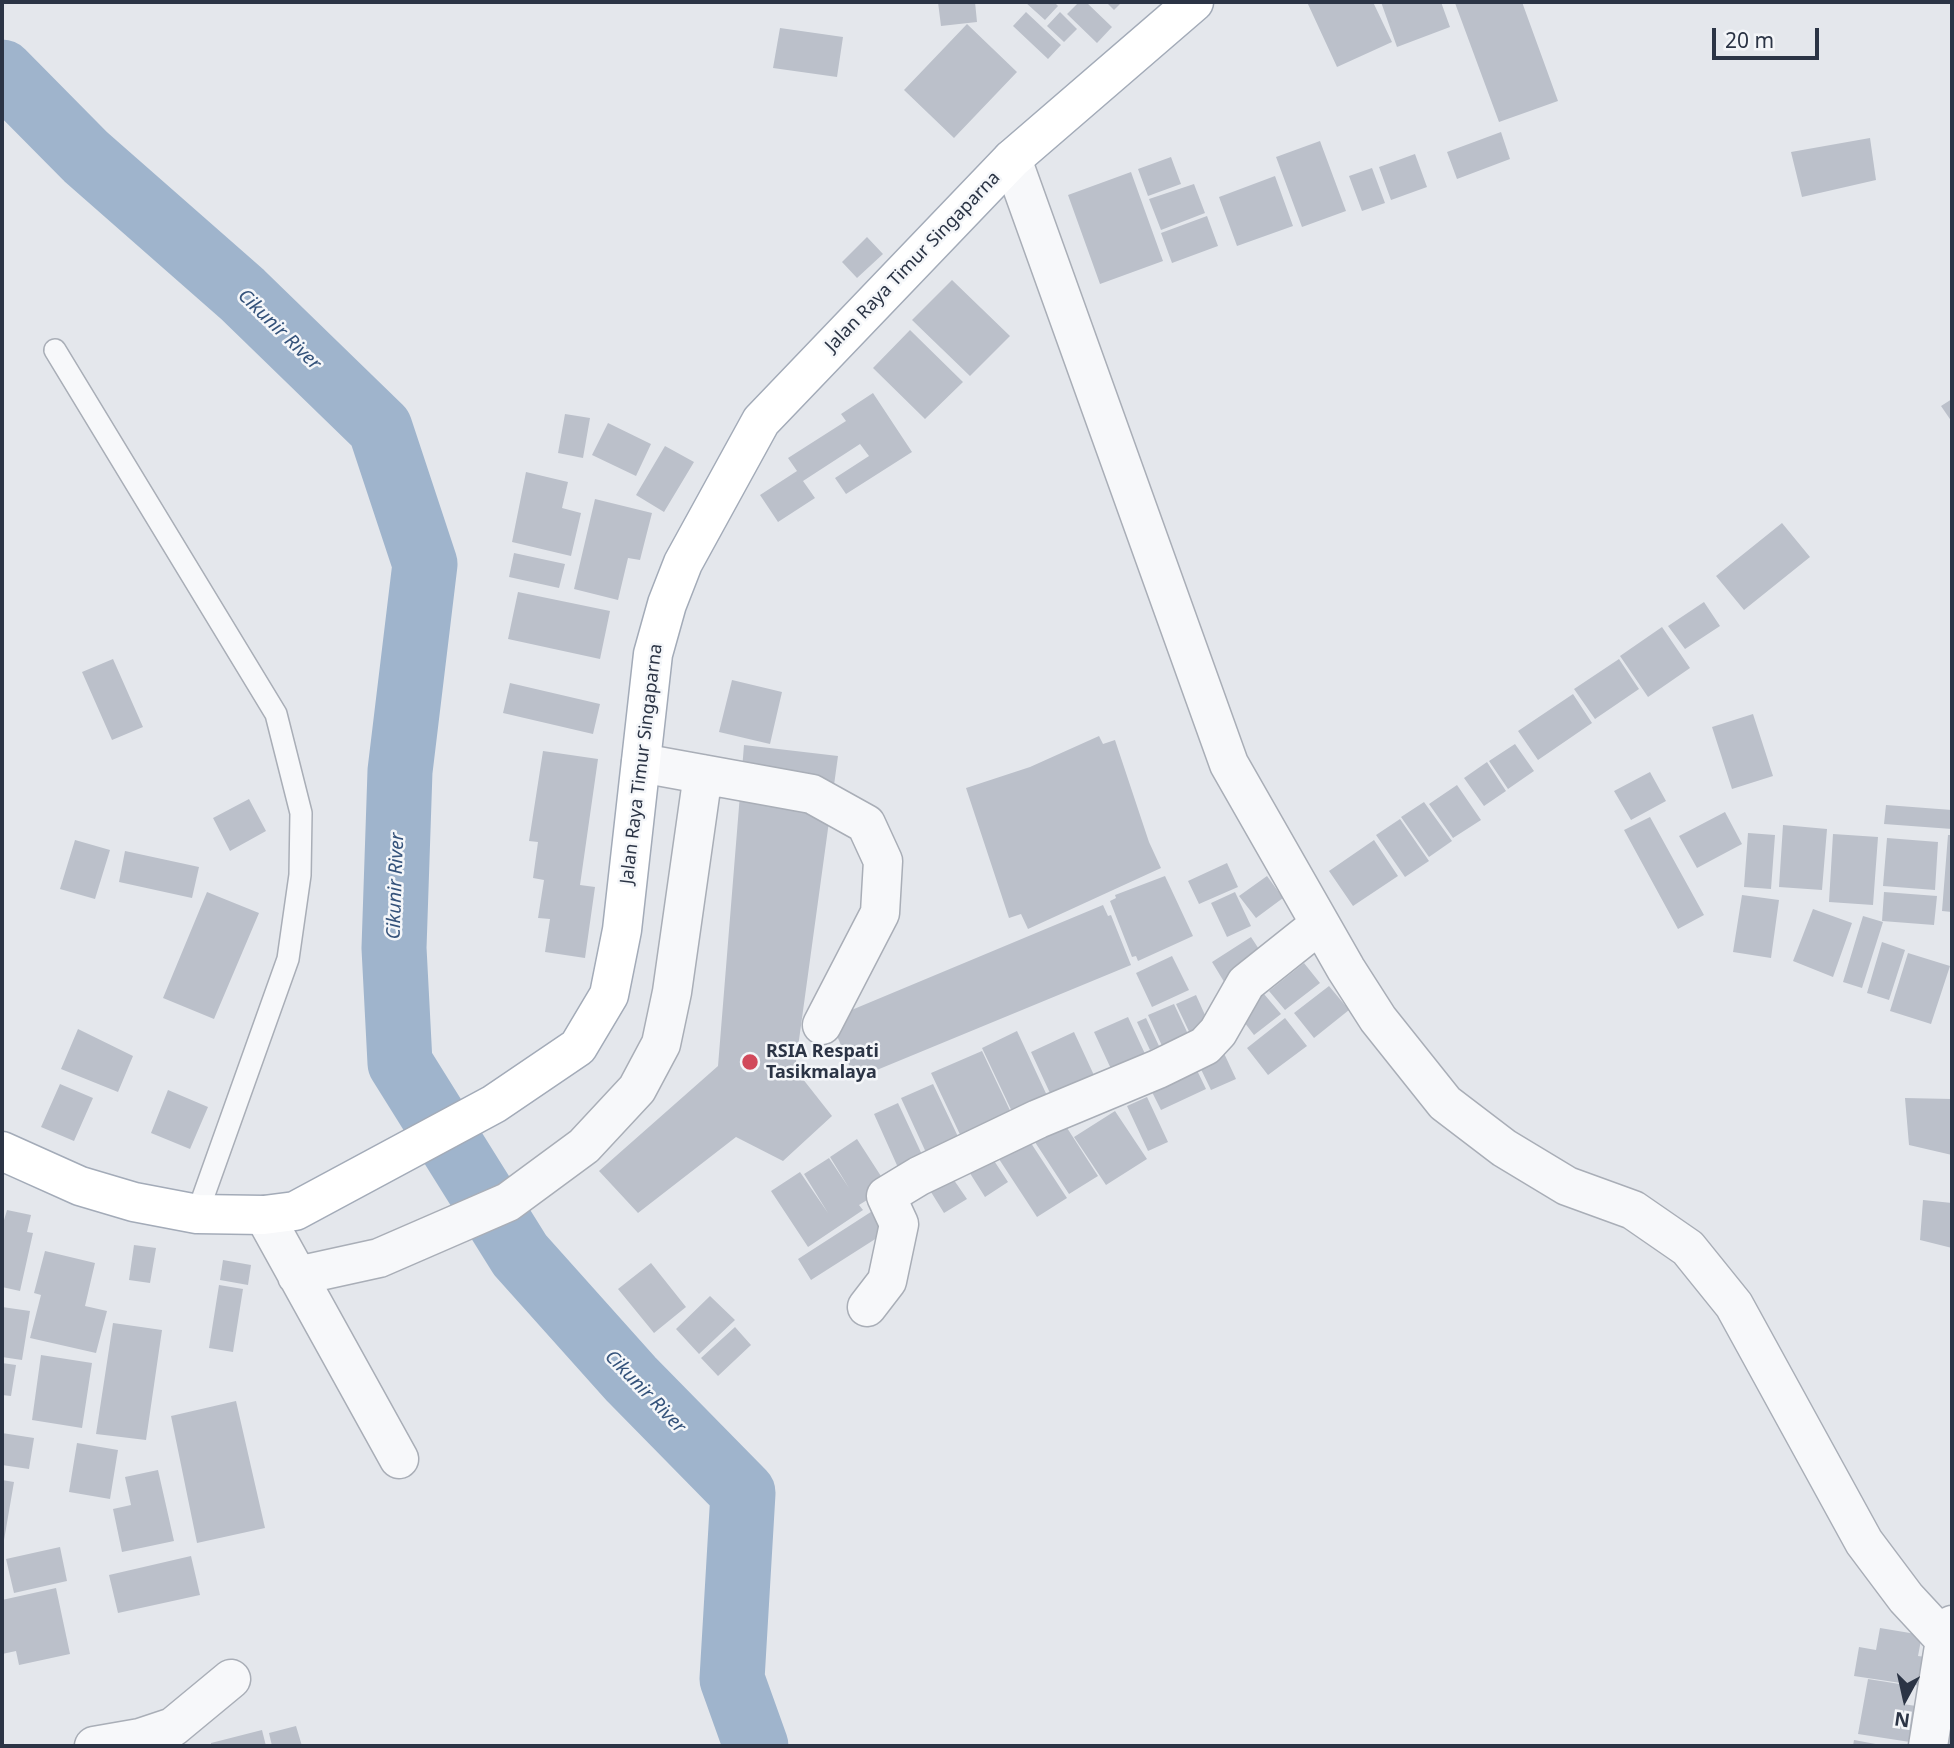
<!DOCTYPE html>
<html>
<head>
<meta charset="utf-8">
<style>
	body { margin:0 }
	#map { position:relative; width:1954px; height:1748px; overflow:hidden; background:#e4e7ec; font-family:"Noto Sans",sans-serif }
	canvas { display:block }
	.frame { position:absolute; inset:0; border:4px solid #2b3445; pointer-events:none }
	.north { position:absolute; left:1870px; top:1664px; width:70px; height:70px; -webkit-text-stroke:5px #f4f6f9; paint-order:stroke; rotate:188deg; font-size:19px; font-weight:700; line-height:28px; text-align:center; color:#2b3445 }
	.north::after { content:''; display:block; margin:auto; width:24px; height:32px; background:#2b3445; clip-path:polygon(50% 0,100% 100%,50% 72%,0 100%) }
	.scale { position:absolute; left:1712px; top:28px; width:107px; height:32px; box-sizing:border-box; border:4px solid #2b3445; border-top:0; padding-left:9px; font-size:21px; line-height:24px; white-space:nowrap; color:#2b3445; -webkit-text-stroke:5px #f4f6f9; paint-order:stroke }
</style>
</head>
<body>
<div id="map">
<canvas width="1954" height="1748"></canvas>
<div class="frame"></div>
<div class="north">N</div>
<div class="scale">20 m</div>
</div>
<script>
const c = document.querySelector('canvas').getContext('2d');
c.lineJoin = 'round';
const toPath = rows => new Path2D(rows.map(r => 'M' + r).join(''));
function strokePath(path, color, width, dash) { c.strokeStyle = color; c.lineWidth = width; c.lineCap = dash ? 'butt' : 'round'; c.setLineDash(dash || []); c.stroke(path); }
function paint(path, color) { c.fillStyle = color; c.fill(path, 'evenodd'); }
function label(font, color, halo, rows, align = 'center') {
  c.font = font + ' "Noto Sans",sans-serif'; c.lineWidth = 5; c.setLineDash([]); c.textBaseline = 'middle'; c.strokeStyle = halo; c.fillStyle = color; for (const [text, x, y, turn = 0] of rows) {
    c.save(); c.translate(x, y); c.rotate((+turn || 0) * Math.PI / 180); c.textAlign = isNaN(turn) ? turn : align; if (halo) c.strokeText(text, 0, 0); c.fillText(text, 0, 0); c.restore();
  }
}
strokePath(toPath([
	[2,72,86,157,242,294,380,428,425,564,400,771,394,948,400,1063,520,1255,631,1379,743,1493,732,1679,756,1746]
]), '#9fb4cc', 65);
paint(toPath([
	[938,2,975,2,977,22,941,26],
	[1025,2,1054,2,1058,6,1045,20],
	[1079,2,1086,2,1112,27,1097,43,1067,14],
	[1106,2,1122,2,1114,10],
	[1307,2,1373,2,1392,42,1337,67],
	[1381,2,1441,2,1450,27,1397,47],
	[1522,2,1558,101,1499,122,1455,3],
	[1026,12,1061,45,1048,59,1013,26],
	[1060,12,1077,29,1064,42,1047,26],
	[967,24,1017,72,954,138,904,90],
	[780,28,843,37,837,77,773,68],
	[1501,132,1510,159,1457,179,1447,152],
	[1870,138,1876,180,1802,197,1791,152],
	[1320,141,1346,211,1302,227,1276,157],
	[1415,154,1427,187,1391,200,1379,167],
	[1171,157,1181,184,1148,196,1138,169],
	[1372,168,1385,203,1362,211,1349,176],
	[1131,172,1163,261,1100,284,1068,195],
	[1275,176,1293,226,1237,246,1219,197],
	[1194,184,1205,213,1161,230,1149,199],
	[1207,216,1218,246,1172,263,1161,233],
	[867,237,883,254,857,278,842,262],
	[952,280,1010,336,970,376,912,320],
	[910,330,963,382,925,419,873,368],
	[873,393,912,452,846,494,835,478,869,456,860,444,803,481,815,498,778,522,760,495,797,471,788,458,846,421,841,414],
	[1952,399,1952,422,1941,406],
	[565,414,590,418,583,458,558,453],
	[608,423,651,444,636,476,592,455],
	[665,446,694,462,664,512,636,495],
	[526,472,568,482,562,508,581,513,571,556,512,542],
	[595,499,652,513,640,560,628,558,618,600,574,589],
	[1782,523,1810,557,1744,610,1716,576],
	[514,553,565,564,559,588,509,577],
	[518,592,610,611,600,659,508,639],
	[1704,602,1720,626,1685,649,1668,626],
	[1662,627,1690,668,1648,697,1620,656],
	[113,659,143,727,112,740,82,672],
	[1619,659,1639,689,1595,719,1574,689],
	[732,680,782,692,770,744,719,732],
	[510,683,600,704,593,734,503,713],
	[1573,694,1592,723,1538,760,1518,731],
	[1753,714,1773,776,1732,789,1712,727],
	[1099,736,1103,744,1115,740,1149,842,1161,868,1028,929,1021,914,1009,918,966,788,1030,767],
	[1515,744,1534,771,1508,789,1489,761],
	[744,745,838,756,795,1069,832,1116,783,1161,736,1137,638,1213,599,1171,718,1066],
	[543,751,598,759,580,885,595,887,585,958,545,952,550,919,538,918,544,880,533,878,538,842,529,841],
	[1487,762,1506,791,1484,806,1464,778],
	[1650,772,1666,801,1631,820,1614,791],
	[1457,785,1481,820,1453,838,1429,804],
	[249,799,266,831,230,851,213,818],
	[1424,802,1452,841,1429,857,1401,817],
	[1886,805,1952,810,1952,829,1884,824],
	[1725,812,1742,844,1697,868,1679,836],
	[1650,817,1704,915,1678,929,1624,830],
	[1400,819,1429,861,1405,877,1376,835],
	[1783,825,1827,829,1822,890,1779,887],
	[1748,833,1775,835,1771,889,1744,887],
	[1833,834,1878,837,1873,905,1829,902],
	[1948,835,1952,835,1952,912,1942,911],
	[1887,838,1938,842,1935,890,1883,886],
	[75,840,110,850,95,899,60,889],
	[1374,840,1398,876,1353,906,1329,871],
	[125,851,199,867,192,898,119,882],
	[1227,863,1238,887,1199,904,1188,881],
	[1165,876,1193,936,1138,961,1136,956,1132,957,1110,901,1116,898,1115,895],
	[1267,876,1283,898,1256,918,1239,896],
	[207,892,259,913,214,1019,163,998],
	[1235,892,1251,926,1227,937,1211,903],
	[1884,892,1937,896,1934,925,1882,921],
	[1742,895,1779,900,1771,958,1733,952],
	[1103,905,1108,916,1111,915,1131,965,855,1079,830,1019],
	[1813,909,1852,923,1833,977,1793,961],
	[1863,916,1883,922,1862,988,1843,982],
	[1251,937,1266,960,1226,985,1212,962],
	[1882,942,1905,950,1889,1000,1867,993],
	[1908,953,1950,966,1931,1024,1890,1011],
	[1172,956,1189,990,1152,1007,1136,973],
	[1304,963,1320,983,1285,1010,1269,991],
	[1329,986,1349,1010,1314,1038,1294,1013],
	[1264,994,1281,1014,1254,1035,1238,1014],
	[1196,995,1214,1035,1195,1044,1176,1004],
	[1174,1004,1194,1047,1168,1059,1148,1015],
	[1128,1017,1146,1056,1112,1071,1094,1032],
	[1146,1018,1159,1046,1150,1050,1137,1022],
	[1285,1018,1307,1046,1268,1075,1247,1048],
	[78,1029,133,1056,118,1092,61,1069],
	[1017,1031,1050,1102,1015,1118,982,1048],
	[1074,1032,1099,1086,1056,1106,1031,1052],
	[1222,1049,1236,1079,1211,1090,1197,1061],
	[982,1051,1015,1121,964,1143,931,1073],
	[1194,1064,1206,1089,1161,1110,1148,1084],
	[60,1084,93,1098,74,1141,41,1127],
	[933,1084,962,1145,929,1159,901,1098],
	[168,1090,208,1107,190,1149,151,1133],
	[1147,1097,1168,1142,1148,1151,1127,1106],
	[1905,1098,1952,1099,1952,1155,1909,1145],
	[898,1103,925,1161,900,1172,874,1114],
	[1115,1111,1147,1159,1106,1185,1074,1137],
	[1060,1117,1098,1176,1069,1194,1031,1136],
	[1025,1134,1067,1198,1037,1217,995,1153],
	[857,1139,888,1187,859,1205,863,1210,808,1247,771,1191,800,1172,828,1213,804,1174,829,1158,849,1188,830,1157],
	[989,1153,1008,1182,985,1197,966,1167],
	[947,1170,967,1199,944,1213,926,1184],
	[1923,1200,1952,1203,1952,1248,1920,1240],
	[877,1208,891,1229,811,1280,798,1259],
	[7,1210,31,1215,27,1232,33,1233,20,1291,2,1287,2,1227],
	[134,1245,156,1248,150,1283,129,1280],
	[45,1251,95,1263,85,1306,107,1311,96,1353,30,1338,41,1295,34,1293],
	[223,1260,251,1265,248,1285,220,1280],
	[651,1263,686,1307,654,1333,618,1289],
	[219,1285,243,1289,233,1352,209,1348],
	[710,1296,735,1320,699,1354,676,1329],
	[2,1307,30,1311,22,1360,2,1357],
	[113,1323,162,1330,146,1440,96,1434],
	[735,1327,751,1345,718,1376,701,1358],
	[41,1355,92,1363,82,1428,32,1420],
	[2,1363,16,1365,11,1396,2,1395],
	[236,1401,265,1528,197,1543,171,1416],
	[2,1433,34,1438,29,1469,2,1465],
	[77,1443,118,1450,110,1499,69,1492],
	[158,1470,174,1541,122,1552,113,1509,131,1505,125,1477],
	[2,1480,14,1482,3,1546,2,1546],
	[60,1547,67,1581,14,1593,6,1559],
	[191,1556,200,1595,118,1613,109,1575],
	[56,1588,70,1654,19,1665,16,1651,2,1654,2,1600],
	[1880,1628,1922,1635,1918,1656,1926,1657,1921,1686,1854,1676,1859,1647,1876,1650],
	[1868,1679,1906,1685,1903,1704,1916,1706,1910,1742,1858,1734],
	[1951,1725,1952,1725,1952,1746,1947,1745],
	[296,1726,302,1746,272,1746,269,1733],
	[262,1730,266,1746,211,1746,211,1743],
	[1854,1740,1881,1745,1880,1746,1853,1746]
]), '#bbc0ca');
const lane = toPath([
	[55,350,276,714,301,813,300,875,288,959,197,1214]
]);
const street = toPath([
	[1012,159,1229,764,1346,969,1378,1019,1445,1103,1504,1148,1567,1186,1633,1210,1688,1248,1734,1305,1864,1542,1906,1598,1945,1640],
	[641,763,812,794,866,824,883,861,880,913,822,1025],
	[264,1215,399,1459],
	[297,1276,379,1258,508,1202,584,1146,637,1089,661,1044,672,992,703,774],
	[867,1307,887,1281,899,1224,886,1196,919,1176,1038,1119,1158,1069,1205,1046,1218,1032,1246,983,1320,924],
	[94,1746,140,1738,173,1727,231,1679],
	[1928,1746,1945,1640,1952,1625]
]);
const primary = toPath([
	[2,1151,80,1186,134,1202,197,1214,264,1215,295,1211,494,1104,578,1047,609,995,622,930,653,654,667,604,683,563,761,421,1012,159,1194,2]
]);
strokePath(lane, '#a9aeb7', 24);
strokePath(street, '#a9aeb7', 41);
strokePath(primary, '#a3abb8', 41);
strokePath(lane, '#f7f8fa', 21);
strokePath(street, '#f7f8fa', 38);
strokePath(primary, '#fff', 38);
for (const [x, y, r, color] of [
	[750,1062,9,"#d1495b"]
]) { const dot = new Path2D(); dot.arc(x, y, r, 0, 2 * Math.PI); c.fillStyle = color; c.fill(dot); strokePath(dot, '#f4f6f9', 2.5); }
label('18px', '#2b3445', '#f4f6f9', [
	["Jalan Raya Timur Singaparna",913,262,-46],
	["Jalan Raya Timur Singaparna",642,764,-83]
]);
label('bold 18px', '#2b3445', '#f4f6f9', [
	["RSIA Respati",766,1052],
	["Tasikmalaya",766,1073]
], 'left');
label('italic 19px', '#34527a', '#f4f6f9', [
	["Cikunir River",279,330,44],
	["Cikunir River",396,886,-88],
	["Cikunir River",645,1392,46]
]);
</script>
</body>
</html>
